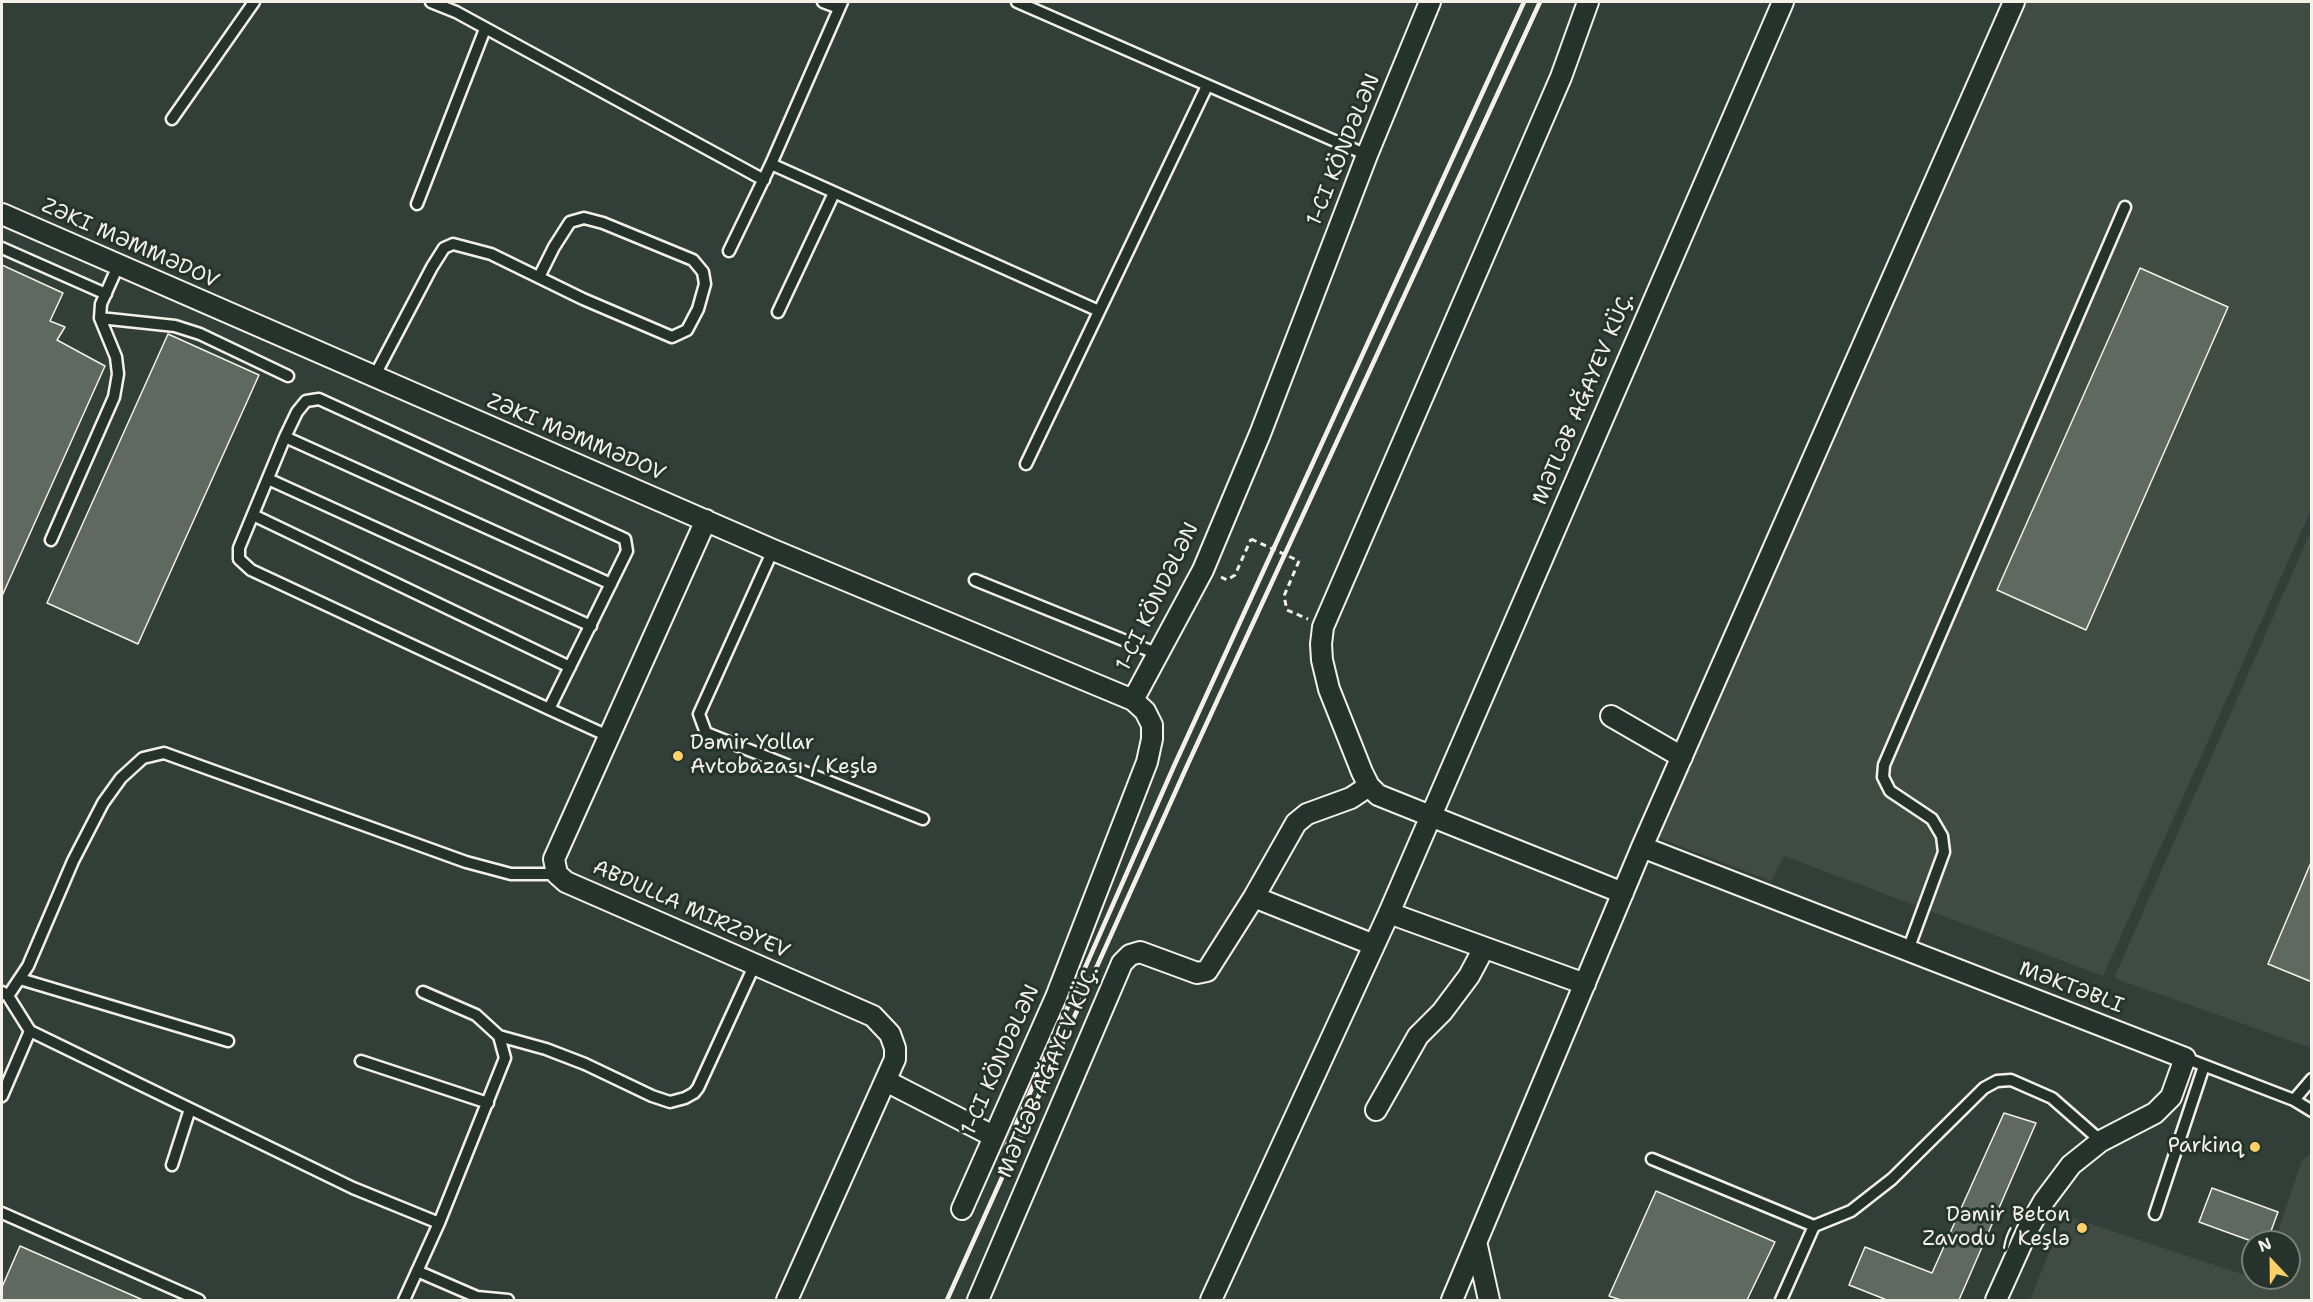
<!DOCTYPE html>
<html>
<head>
<meta charset="utf-8">
<style>
	body { margin:0 }
	#map { position:relative; width:2313px; height:1302px; overflow:hidden; background:#323e38; font-family:"Shantell Sans",sans-serif }
	canvas { display:block }
	.frame { position:absolute; inset:0; border:3px solid #f4f1e8; pointer-events:none }
	.north { position:absolute; left:2241px; top:1230px; width:60px; height:60px; box-sizing:border-box; background:#26332d; border:2px solid #787f78; border-radius:50%; rotate:338deg; font-size:16px; font-weight:700; line-height:24px; text-align:center; color:#f4f1e8 }
	.north::after { content:''; display:block; margin:auto; width:21px; height:27px; background:#ffd166; clip-path:polygon(50% 0,100% 100%,50% 72%,0 100%) }
</style>
</head>
<body>
<div id="map">
<canvas width="2313" height="1302"></canvas>
<div class="frame"></div>
<div class="north">N</div>
</div>
<script>
const c = document.querySelector('canvas').getContext('2d');
c.lineJoin = 'round';
function paint(path, color) { c.fillStyle = color; c.fill(path, 'evenodd'); }
const toPath = rows => new Path2D(rows.map(r => 'M' + r).join(''));
function strokePath(path, color, width, dash) { c.strokeStyle = color; c.lineWidth = width; c.lineCap = dash ? 'butt' : 'round'; c.setLineDash(dash || []); c.stroke(path); }
function label(font, color, halo, rows, align = 'center') {
  c.font = font + ' "Shantell Sans",sans-serif'; c.lineWidth = 6; c.setLineDash([]); c.textBaseline = 'middle'; c.strokeStyle = halo; c.fillStyle = color; for (const [text, x, y, turn = 0] of rows) {
    c.save(); c.translate(x, y); c.rotate((+turn || 0) * Math.PI / 180); c.textAlign = isNaN(turn) ? turn : align; if (halo) c.strokeText(text, 0, 0); c.fillText(text, 0, 0); c.restore();
  }
}
paint(toPath([
	[2024,2,2311,2,2311,510,2103,976,1784,856,1771,881,1659,838],
	[2311,531,2311,1048,2114,978],
	[2311,1153,2311,1300,2030,1300,2064,1215,2260,1280,2261,1278,2289,1278,2289,1242,2274,1242,2302,1161]
]), '#404b44');
const building = toPath([
	[2,265,63,293,50,321,65,327,57,340,105,366,2,596,2,265],
	[2140,268,2228,307,2086,630,1997,590,2140,268],
	[168,334,259,375,138,644,47,603,168,334],
	[2312,860,2312,982,2268,964,2312,860],
	[2004,1113,2036,1123,1959,1300,1887,1300,1849,1285,1865,1247,1932,1273,2004,1113],
	[2212,1188,2278,1212,2267,1242,2254,1242,2199,1222,2212,1188],
	[1656,1191,1775,1242,1747,1300,1621,1300,1609,1296,1656,1191],
	[20,1246,143,1300,2,1300,2,1287,20,1246]
]);
paint(building, '#5f6861');
strokePath(building, '#f4f1e8', 1.5);
const service = toPath([
	[431,2,456,12,764,180],
	[823,2,839,8],
	[1017,2,1367,155],
	[172,119,254,2],
	[771,164,1099,311],
	[417,204,485,29],
	[2,248,106,294],
	[729,251,771,164,842,2],
	[778,312,834,193],
	[100,318,175,326,200,334,288,376],
	[374,377,432,267,444,248,453,244,491,254,583,299,672,337,687,330,698,309,705,284,703,272,693,260,603,223,584,218,570,222,554,247,539,277],
	[285,437,611,584],
	[1026,464,1207,86],
	[268,479,591,626],
	[253,515,570,667],
	[51,540,114,397,118,374,116,357,100,318,101,304,118,266],
	[773,550,699,714,706,733,923,819],
	[975,580,1158,654],
	[549,709,627,551,625,539,319,399,306,401,297,412,285,437,239,548,239,559,251,570,549,709,608,736],
	[1908,950,1944,852,1942,836,1932,819,1890,791,1883,777,1884,765,2125,207],
	[20,979,228,1041],
	[2,992,8,996,30,1031,2,1096],
	[8,996,28,966,73,861,103,803,121,778,143,758,164,753,466,862,511,874,557,874],
	[30,1031,353,1188,439,1223],
	[499,1036,546,1049,585,1064,652,1096,670,1102,685,1098,694,1093,698,1088,755,964],
	[2185,1058,2294,1100,2312,1111],
	[361,1061,488,1103],
	[2294,1100,2312,1079],
	[1652,1159,1814,1226],
	[172,1165,190,1109],
	[2,1213,199,1300],
	[2155,1214,2204,1066],
	[417,1271,477,1297,508,1300],
	[404,1300,439,1223,505,1058,499,1036,476,1015,423,992],
	[1781,1300,1814,1226,1851,1211,1892,1179,1984,1088,1997,1081,2011,1080,2052,1098,2101,1141]
]);
const minor = toPath([
	[1588,2,1561,77,1323,627,1321,644,1322,660,1329,689,1362,772,1369,786,1378,795,1623,893],
	[2,214,773,550,1133,700],
	[706,520,554,859,557,874,566,882,873,1016,890,1034,895,1048,895,1059,787,1300],
	[1611,716,1682,757],
	[1642,847,2185,1058,2171,1097,2155,1113,2101,1141,2071,1165,2044,1201,2028,1229,1996,1300],
	[1254,897,1374,945],
	[1389,913,1585,984],
	[886,1081,993,1136],
	[1376,1110,1418,1036,1442,1012,1469,976,1484,948],
	[962,1209,1056,997,1147,762,1152,739,1152,725,1145,711,1133,700,1203,570,1260,434,1367,155,1430,2],
	[1477,1246,1489,1300],
	[978,1300,1122,963,1130,955,1140,952,1197,973,1207,971,1254,897,1296,823,1307,814,1351,798,1369,786],
	[1211,1300,1389,913,1783,2],
	[1452,1300,1642,847,2014,2]
]);
strokePath(service, '#f4f1e8', 15);
strokePath(minor, '#f4f1e8', 24);
strokePath(toPath([
	[1299,561,1284,596,1287,610,1308,619],
	[1221,577,1227,580,1235,575,1251,539]
]), '#f4f1e8', 3, [6, 4.5]);
strokePath(service, '#26332d', 10);
strokePath(minor, '#26332d', 20);
strokePath(toPath([
	[1006,1147,1174,766,1524,2],
	[947,1300,1187,766,1540,2]
]), '#f4f1e8', 4.5);
strokePath(toPath([
	[1251,539,1299,561]
]), '#f4f1e8', 3, [6, 4.5]);
for (const [x, y, r, color] of [
	[678,756,6,"#ffd166"],
	[2255,1147,6,"#ffd166"],
	[2082,1228,6,"#ffd166"]
]) { const dot = new Path2D(); dot.arc(x, y, r, 0, 2 * Math.PI); c.fillStyle = color; c.fill(dot); strokePath(dot, '#26332d', 2); }
label('21px', '#f4f1e8', '#26332d', [
	["1-CI KÖNDƏLƏN",1344,150,-68],
	["ZƏKI MƏMMƏDOV",130,244,24],
	["MƏTLƏB AĞAYEV KÜÇ.",1584,399,-67],
	["ZƏKI MƏMMƏDOV",576,438,23],
	["1-CI KÖNDƏLƏN",1158,597,-64],
	["ABDULLA MIRZƏYEV",691,910,24],
	["MƏKTƏBLI",2071,988,21],
	["1-CI KÖNDƏLƏN",1001,1060,-66],
	["MƏTLƏB AĞAYEV KÜÇ.",1049,1072,-67]
]);
label('21px', '#f4f1e8', '#26332d', [
	["Dəmir Yollar",690,744,"left"],
	["Avtobazası / Keşlə",690,768,"left"],
	["Parkinq",2243,1147],
	["Dəmir Beton",2070,1216],
	["Zavodu / Keşlə",2070,1240]
], 'right');
</script>
</body>
</html>
